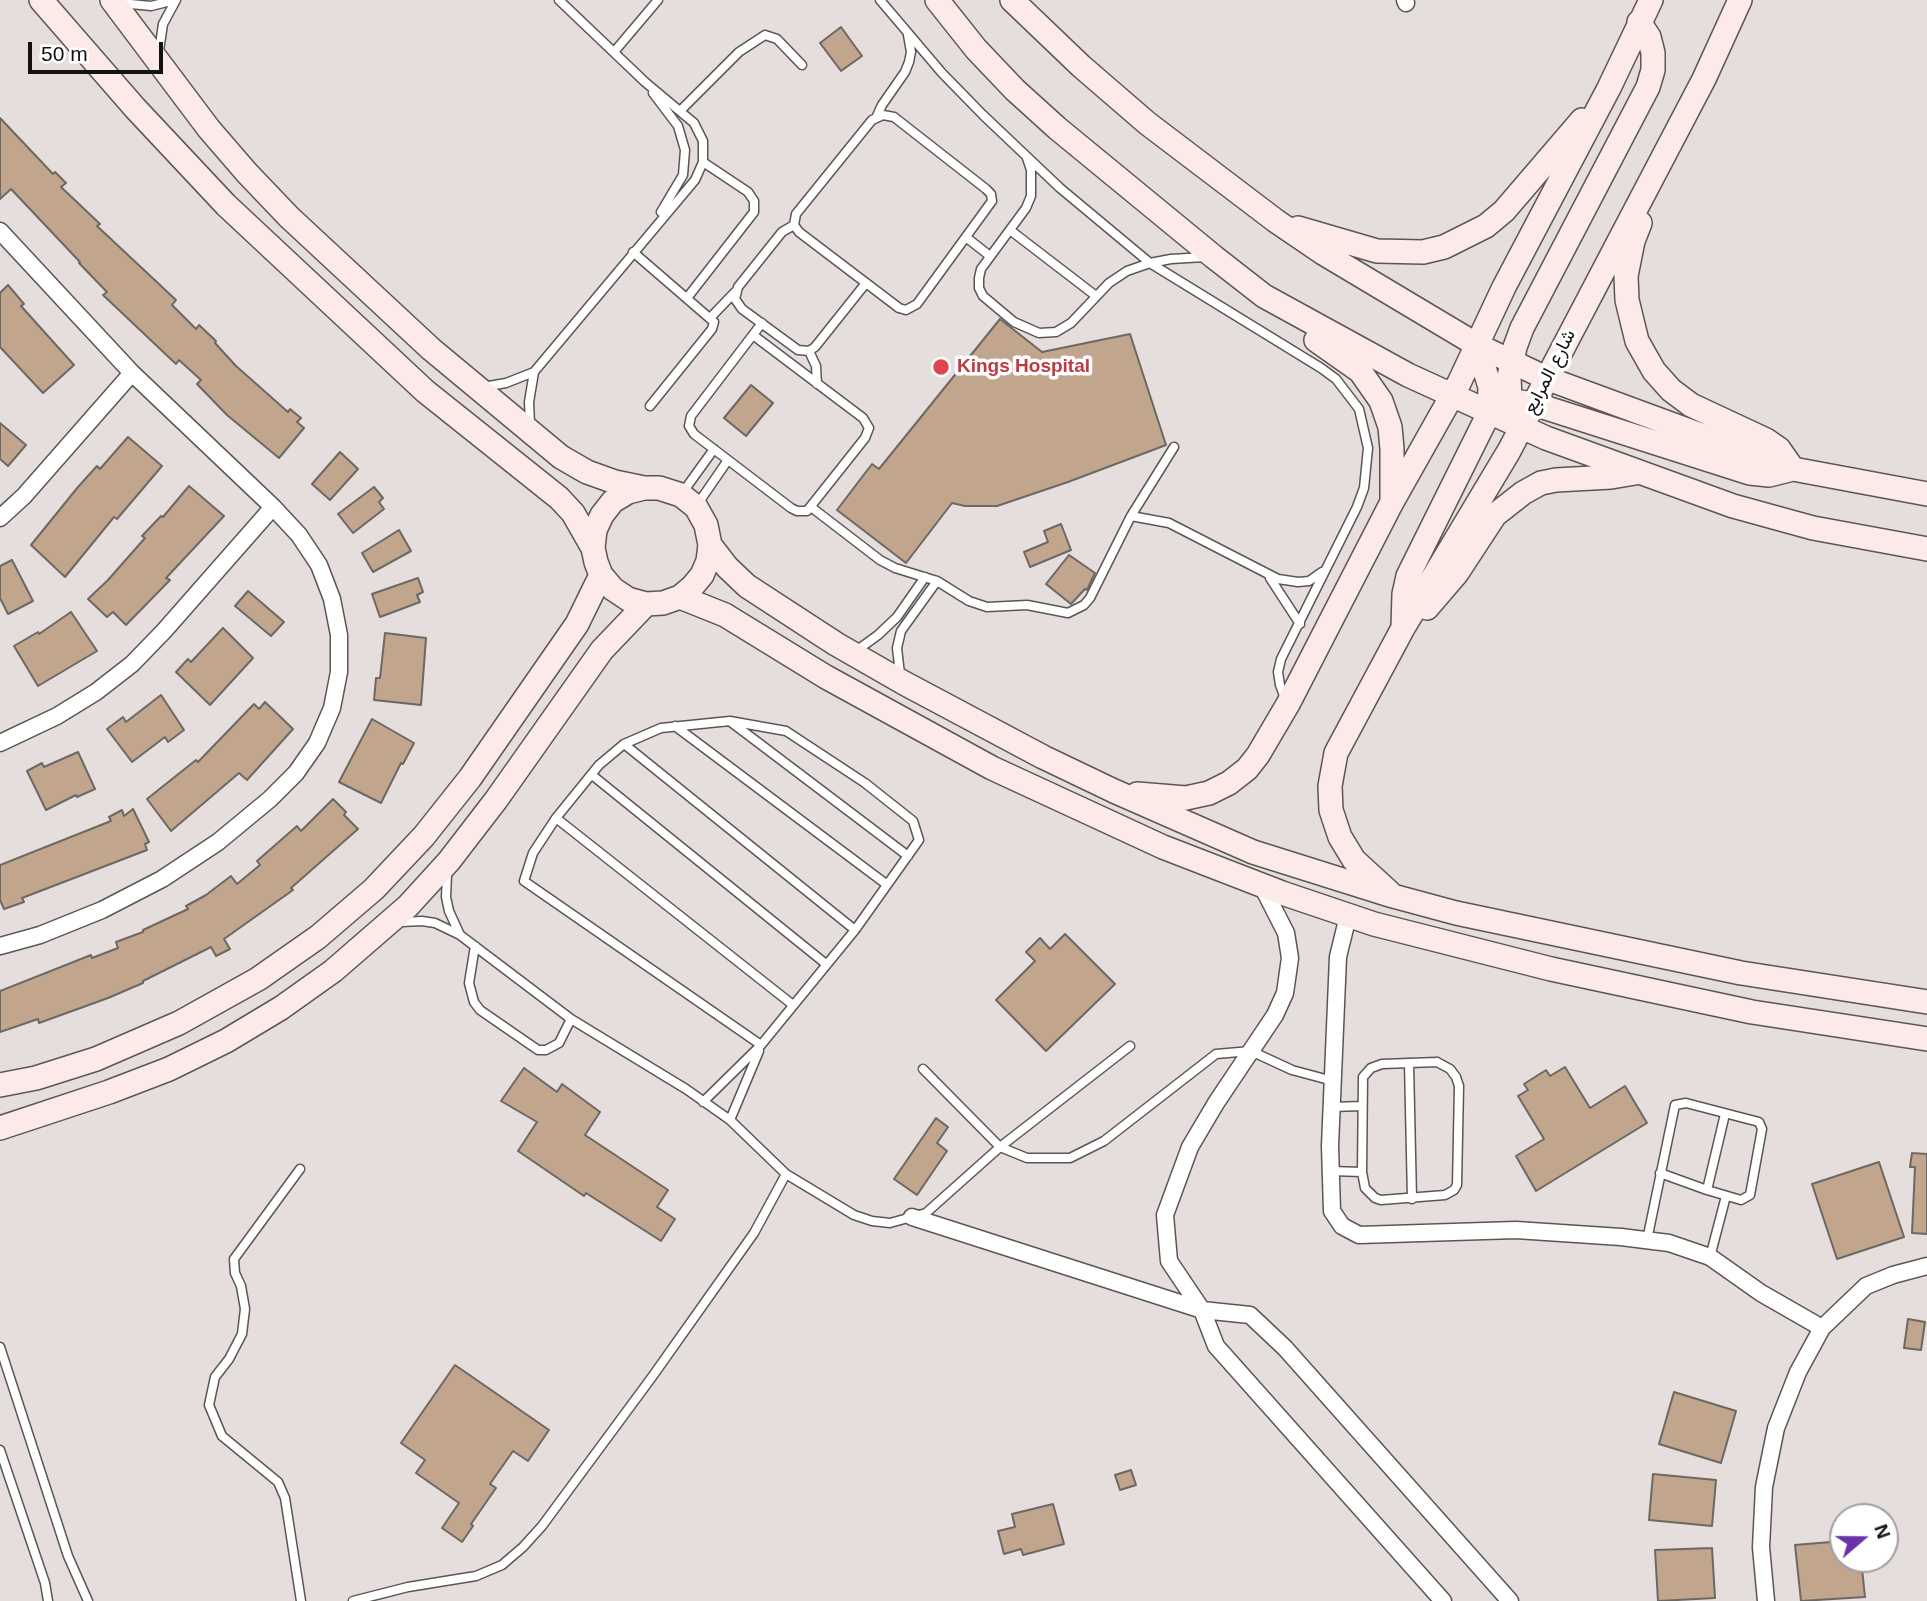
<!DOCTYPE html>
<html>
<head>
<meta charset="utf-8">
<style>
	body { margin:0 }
	#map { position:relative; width:1927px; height:1601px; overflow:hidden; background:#e5dedc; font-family:Helvetica,sans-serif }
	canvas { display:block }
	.north { position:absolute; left:1829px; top:1503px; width:70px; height:70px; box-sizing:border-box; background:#fff; border:2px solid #a1a0a0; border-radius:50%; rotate:70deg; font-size:19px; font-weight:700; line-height:28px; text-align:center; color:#141211 }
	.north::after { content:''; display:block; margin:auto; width:24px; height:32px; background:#6a33aa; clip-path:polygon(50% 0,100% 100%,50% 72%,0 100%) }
	.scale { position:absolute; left:28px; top:42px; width:135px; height:32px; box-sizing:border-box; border:4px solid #141211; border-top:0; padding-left:9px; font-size:21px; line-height:24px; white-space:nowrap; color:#141211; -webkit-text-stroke:5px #fff; paint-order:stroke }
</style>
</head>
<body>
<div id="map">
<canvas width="1927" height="1601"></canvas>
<div class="north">N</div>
<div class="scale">50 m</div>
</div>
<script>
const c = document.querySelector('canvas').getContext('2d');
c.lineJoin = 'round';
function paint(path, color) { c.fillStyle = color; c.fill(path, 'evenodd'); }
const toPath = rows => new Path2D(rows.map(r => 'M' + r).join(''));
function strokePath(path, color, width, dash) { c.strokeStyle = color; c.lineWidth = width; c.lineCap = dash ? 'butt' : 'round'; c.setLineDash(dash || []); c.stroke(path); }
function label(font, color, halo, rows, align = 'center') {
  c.font = font + ' Helvetica,Vazirmatn,sans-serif'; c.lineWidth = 7; c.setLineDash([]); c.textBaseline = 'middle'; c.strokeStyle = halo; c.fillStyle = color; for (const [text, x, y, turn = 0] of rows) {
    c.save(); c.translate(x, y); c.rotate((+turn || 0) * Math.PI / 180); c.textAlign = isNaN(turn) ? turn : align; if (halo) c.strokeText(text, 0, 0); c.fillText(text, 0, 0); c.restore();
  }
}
const building = toPath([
	[841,27,862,56,841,71,820,43,841,27],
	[0,118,53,174,55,172,66,183,61,187,100,224,97,226,176,300,172,305,196,329,199,325,216,341,215,343,236,366,288,412,290,409,301,418,297,422,304,428,279,458,227,415,197,384,201,380,179,360,176,364,103,295,107,292,79,263,80,262,11,189,0,199,0,118],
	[8,285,24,304,21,306,74,365,43,393,0,347,0,293,8,285],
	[1000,319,1042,352,1130,334,1166,445,1068,482,997,506,965,506,952,503,906,563,837,510,872,464,879,469,1000,319],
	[751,385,773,403,746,436,724,418,751,385],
	[0,423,26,445,8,466,0,459,0,423],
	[128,437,162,466,117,519,114,517,65,577,31,545,78,487,97,466,100,469,128,437],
	[340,452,358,469,330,500,312,484,340,452],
	[189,486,224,516,166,578,170,580,126,625,113,612,107,617,88,599,108,580,145,538,142,536,161,516,163,517,189,486],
	[374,487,383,498,379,502,384,509,353,533,338,514,374,487],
	[1061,524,1071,550,1030,567,1024,552,1048,542,1044,531,1061,524],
	[399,530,411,551,373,572,362,553,399,530],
	[1069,555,1095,573,1087,590,1085,589,1071,604,1046,584,1069,555],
	[12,560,33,601,8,614,0,598,0,566,12,560],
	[418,578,423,592,417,595,420,602,380,617,372,594,418,578],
	[248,591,284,622,271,636,235,606,248,591],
	[71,612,97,651,38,686,14,646,38,632,39,634,71,612],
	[223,628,253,658,210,705,176,672,188,659,191,662,223,628],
	[385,633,426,638,421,705,374,700,376,678,380,678,385,633],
	[161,695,184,730,168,742,165,737,132,762,107,729,123,717,126,722,161,695],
	[265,702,293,729,247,780,239,773,171,831,147,799,196,760,198,762,254,704,259,709,265,702],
	[372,719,414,743,403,764,401,763,381,803,339,782,372,719],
	[78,752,95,789,77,797,76,795,46,810,27,771,42,763,44,767,78,752],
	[333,799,346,812,344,815,358,829,291,888,293,890,224,939,230,949,216,956,211,947,143,981,143,983,108,998,39,1023,38,1019,0,1032,0,991,91,955,92,958,118,948,116,942,143,932,143,930,188,909,186,906,206,895,231,876,237,884,260,865,257,861,297,826,301,831,333,799],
	[133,809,149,842,145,844,147,850,22,898,24,902,4,909,0,900,0,865,111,821,109,817,122,810,124,816,133,809],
	[1065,934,1115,984,1046,1051,996,1000,1035,961,1026,952,1040,938,1050,949,1065,934],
	[1565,1067,1590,1108,1625,1086,1647,1123,1536,1191,1516,1156,1544,1139,1518,1096,1528,1090,1524,1084,1546,1070,1550,1076,1565,1067],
	[524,1068,557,1092,562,1084,600,1112,585,1135,668,1190,657,1207,675,1219,661,1241,586,1193,584,1196,518,1151,537,1122,501,1101,524,1068],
	[936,1118,948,1127,937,1143,947,1151,917,1195,894,1179,936,1118],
	[1912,1153,1927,1154,1927,1234,1912,1233,1915,1167,1910,1167,1912,1153],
	[1879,1162,1904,1237,1837,1259,1812,1184,1879,1162],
	[1908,1319,1925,1322,1921,1350,1904,1348,1908,1319],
	[455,1365,549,1430,528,1461,513,1451,490,1484,496,1488,471,1524,473,1526,462,1542,442,1528,459,1503,416,1473,425,1460,401,1443,455,1365],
	[1674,1392,1736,1411,1721,1463,1659,1444,1674,1392],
	[1131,1470,1136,1485,1120,1490,1115,1475,1131,1470],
	[1653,1474,1716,1480,1712,1526,1649,1520,1653,1474],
	[1053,1504,1064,1544,1023,1555,1021,1549,1004,1554,998,1531,1015,1527,1012,1514,1053,1504],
	[1843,1541,1843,1559,1861,1559,1865,1597,1801,1601,1795,1545,1843,1541],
	[1712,1548,1715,1598,1658,1601,1655,1550,1712,1548]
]);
paint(building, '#c1a58d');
strokePath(building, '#6c6864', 2);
const lane = toPath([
	[880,0,942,73,983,115,1060,188,1150,263,1321,368,1336,379,1359,409,1368,448,1364,488,1357,507,1281,659,1278,672,1280,685,1285,698],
	[120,3,151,6,175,0],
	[159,51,163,24,176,0],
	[614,52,658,0],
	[653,93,678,126,685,150,683,175,661,212],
	[680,111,739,52,765,35,777,39,802,65],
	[883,115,894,117,986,189,991,194,992,201,917,304,906,310,899,308,799,232,794,225,796,214,872,120,883,115],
	[877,116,882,105,905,72,909,62,911,52,908,35],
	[1027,158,1031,170,1031,196,1026,208,981,269,979,278,979,288,983,296,1014,322,1039,333,1056,332,1071,323,1109,283,1127,271,1150,263,1171,259,1205,257],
	[794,225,782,232,738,287,735,299,742,309,798,350,809,351,815,347,866,283],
	[1010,230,1096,296],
	[967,238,990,256],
	[633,252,714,322,712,329,650,406],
	[687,298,754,212,754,201,748,192,703,162],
	[710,318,735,292],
	[753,335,863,418,869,428,865,438,807,511,797,511,791,508,694,434,689,426,691,416,762,323],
	[809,351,816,366,817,384],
	[483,387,506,383,534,372,695,180,703,162,703,141,694,123,645,82,559,0],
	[530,424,529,402,534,372],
	[683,492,714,449],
	[697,505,728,460],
	[811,507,880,560,895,568,937,581,969,601,987,607,1027,605,1068,613,1084,605,1090,598,1131,516,1169,523,1278,579,1298,582,1309,581,1322,572],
	[1131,516,1174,447],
	[1270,578,1300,624],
	[856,651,878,635,897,617,925,577],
	[900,674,897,648,901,631,937,581],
	[731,722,908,856],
	[675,726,886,884],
	[624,744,855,930],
	[592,775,826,964],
	[556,818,793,1005],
	[447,874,446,897,449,911,460,935],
	[401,922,422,921,435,923,460,935,571,1019,686,1089,730,1120,786,1174,854,1215,872,1221,890,1223,926,1213,1000,1147,1130,1046],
	[475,946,469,983,474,1002,480,1010,538,1050,546,1050,559,1043,571,1019],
	[1437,1062,1450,1069,1456,1077,1459,1086,1457,1185,1454,1190,1445,1195,1381,1200,1375,1198,1365,1188,1362,1172,1363,1077,1371,1068,1382,1064,1437,1062],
	[1409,1063,1412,1199],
	[923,1069,1000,1147,1027,1158,1070,1158,1104,1141,1216,1054,1251,1051,1292,1070,1333,1081],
	[703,1102,761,1045,855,930,919,840,913,821,865,783,786,731,730,721,661,728,624,744,599,765,556,818,533,853,524,881,761,1045],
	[1332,1107,1362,1106],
	[730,1120,759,1051],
	[300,1169,234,1259,235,1273,241,1286,245,1309,242,1334,229,1359,215,1377,209,1405,222,1436,278,1482,285,1498,301,1601],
	[1331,1171,1362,1172],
	[1660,1173,1707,1190,1725,1114],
	[1647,1240,1675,1105,1686,1103,1759,1122,1762,1129,1750,1195,1741,1200,1707,1190],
	[1710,1257,1726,1196],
	[0,1347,68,1556,88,1601],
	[0,1450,45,1583,48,1601],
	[353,1601,408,1587,476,1576,502,1565,523,1547,542,1526,652,1377,754,1233,786,1174]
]);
const street = toPath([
	[1405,0,1406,3],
	[0,231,132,373,273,507,299,535,319,565,332,599,339,635,339,672,332,708,317,743,296,773,270,799,218,842,162,879,102,910,40,935,0,946],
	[0,518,24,496,132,373],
	[0,743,57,716,96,692,132,664,164,631,273,507],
	[1261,884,1286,933,1290,958,1285,993,1275,1015,1216,1103,1190,1147,1165,1215,1169,1261,1202,1310,1216,1346,1443,1601],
	[1348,916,1338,957,1330,1146,1332,1211,1342,1226,1359,1235,1516,1230,1621,1237,1669,1243,1710,1257,1761,1293,1822,1328],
	[912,1217,1202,1310,1250,1315,1285,1348,1510,1601],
	[1766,1601,1761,1547,1764,1487,1776,1428,1798,1372,1822,1328,1866,1286,1893,1275,1927,1266]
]);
const secondary = toPath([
	[41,0,135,108,226,205,425,391,559,498,573,513,593,548],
	[112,0,209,129,247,173,289,217,431,349,561,457,587,472,615,482,644,488],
	[937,0,976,49,1015,90,1057,128,1214,257,1264,296,1408,375,1546,438,1733,506,1813,528,1927,549],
	[1012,0,1081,66,1147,123,1276,221,1323,253,1477,345,1546,378,1793,469,1927,494],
	[1640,223,1633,241,1626,276,1627,300,1637,341,1654,371,1671,390,1691,405,1766,440,1779,449,1793,469],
	[1298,228,1377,251,1423,252,1444,247,1486,226,1504,211,1582,120],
	[1316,340,1360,371,1381,401,1390,427,1392,449,1392,498],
	[1520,402,1534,404,1750,473,1769,475,1789,470],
	[1521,428,1510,400,1509,377,1515,347,1522,328,1648,87,1653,70,1653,53,1649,37,1639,22],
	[710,545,708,561,702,575,692,587,680,597,663,603,646,604,628,599,613,589,601,575,596,562,593,548,595,530,602,515,613,501,628,492,644,488,659,488,681,495,696,507,706,525,710,545,727,567,747,586,836,644,904,683,1043,757,1114,791,1253,852,1393,896,1456,913,1741,973,1927,1002],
	[680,597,725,615,826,677,992,768,1163,847,1282,893,1374,924,1551,969,1752,1012,1927,1039],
	[1427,608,1457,573,1495,515,1523,493,1541,483,1556,480,1611,477,1635,473],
	[1403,628,1404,594,1408,576,1489,413,1490,387,1477,345],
	[1137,794,1186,798,1209,793,1229,783,1247,769,1258,755,1288,704,1392,502,1459,383,1504,287,1609,88,1651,0],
	[1389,892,1354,860,1340,837,1331,810,1330,786,1336,753,1403,628,1509,451,1704,79,1740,0],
	[0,1085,36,1078,96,1059,179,1023,258,979,318,937,374,889,424,836,470,778,577,624,601,575],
	[0,1128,109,1092,169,1069,226,1041,281,1008,333,971,408,906,449,861,496,800,602,650,646,604]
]);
strokePath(lane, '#5b5654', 11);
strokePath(street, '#5b5654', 19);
strokePath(secondary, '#5b5654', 26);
strokePath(lane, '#fff', 8);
strokePath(street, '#fff', 16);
strokePath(secondary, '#fceae8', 23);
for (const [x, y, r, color] of [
	[941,367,9,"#e0444e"]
]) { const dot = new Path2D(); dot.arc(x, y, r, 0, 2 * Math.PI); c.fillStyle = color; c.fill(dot); strokePath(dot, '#fff', 2.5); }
label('bold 19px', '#be3a42', '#fff', [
	["Kings Hospital",957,367]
], 'left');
label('19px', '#141211', '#fff', [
	["شارع المرابع",1550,372,-63]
]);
</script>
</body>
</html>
